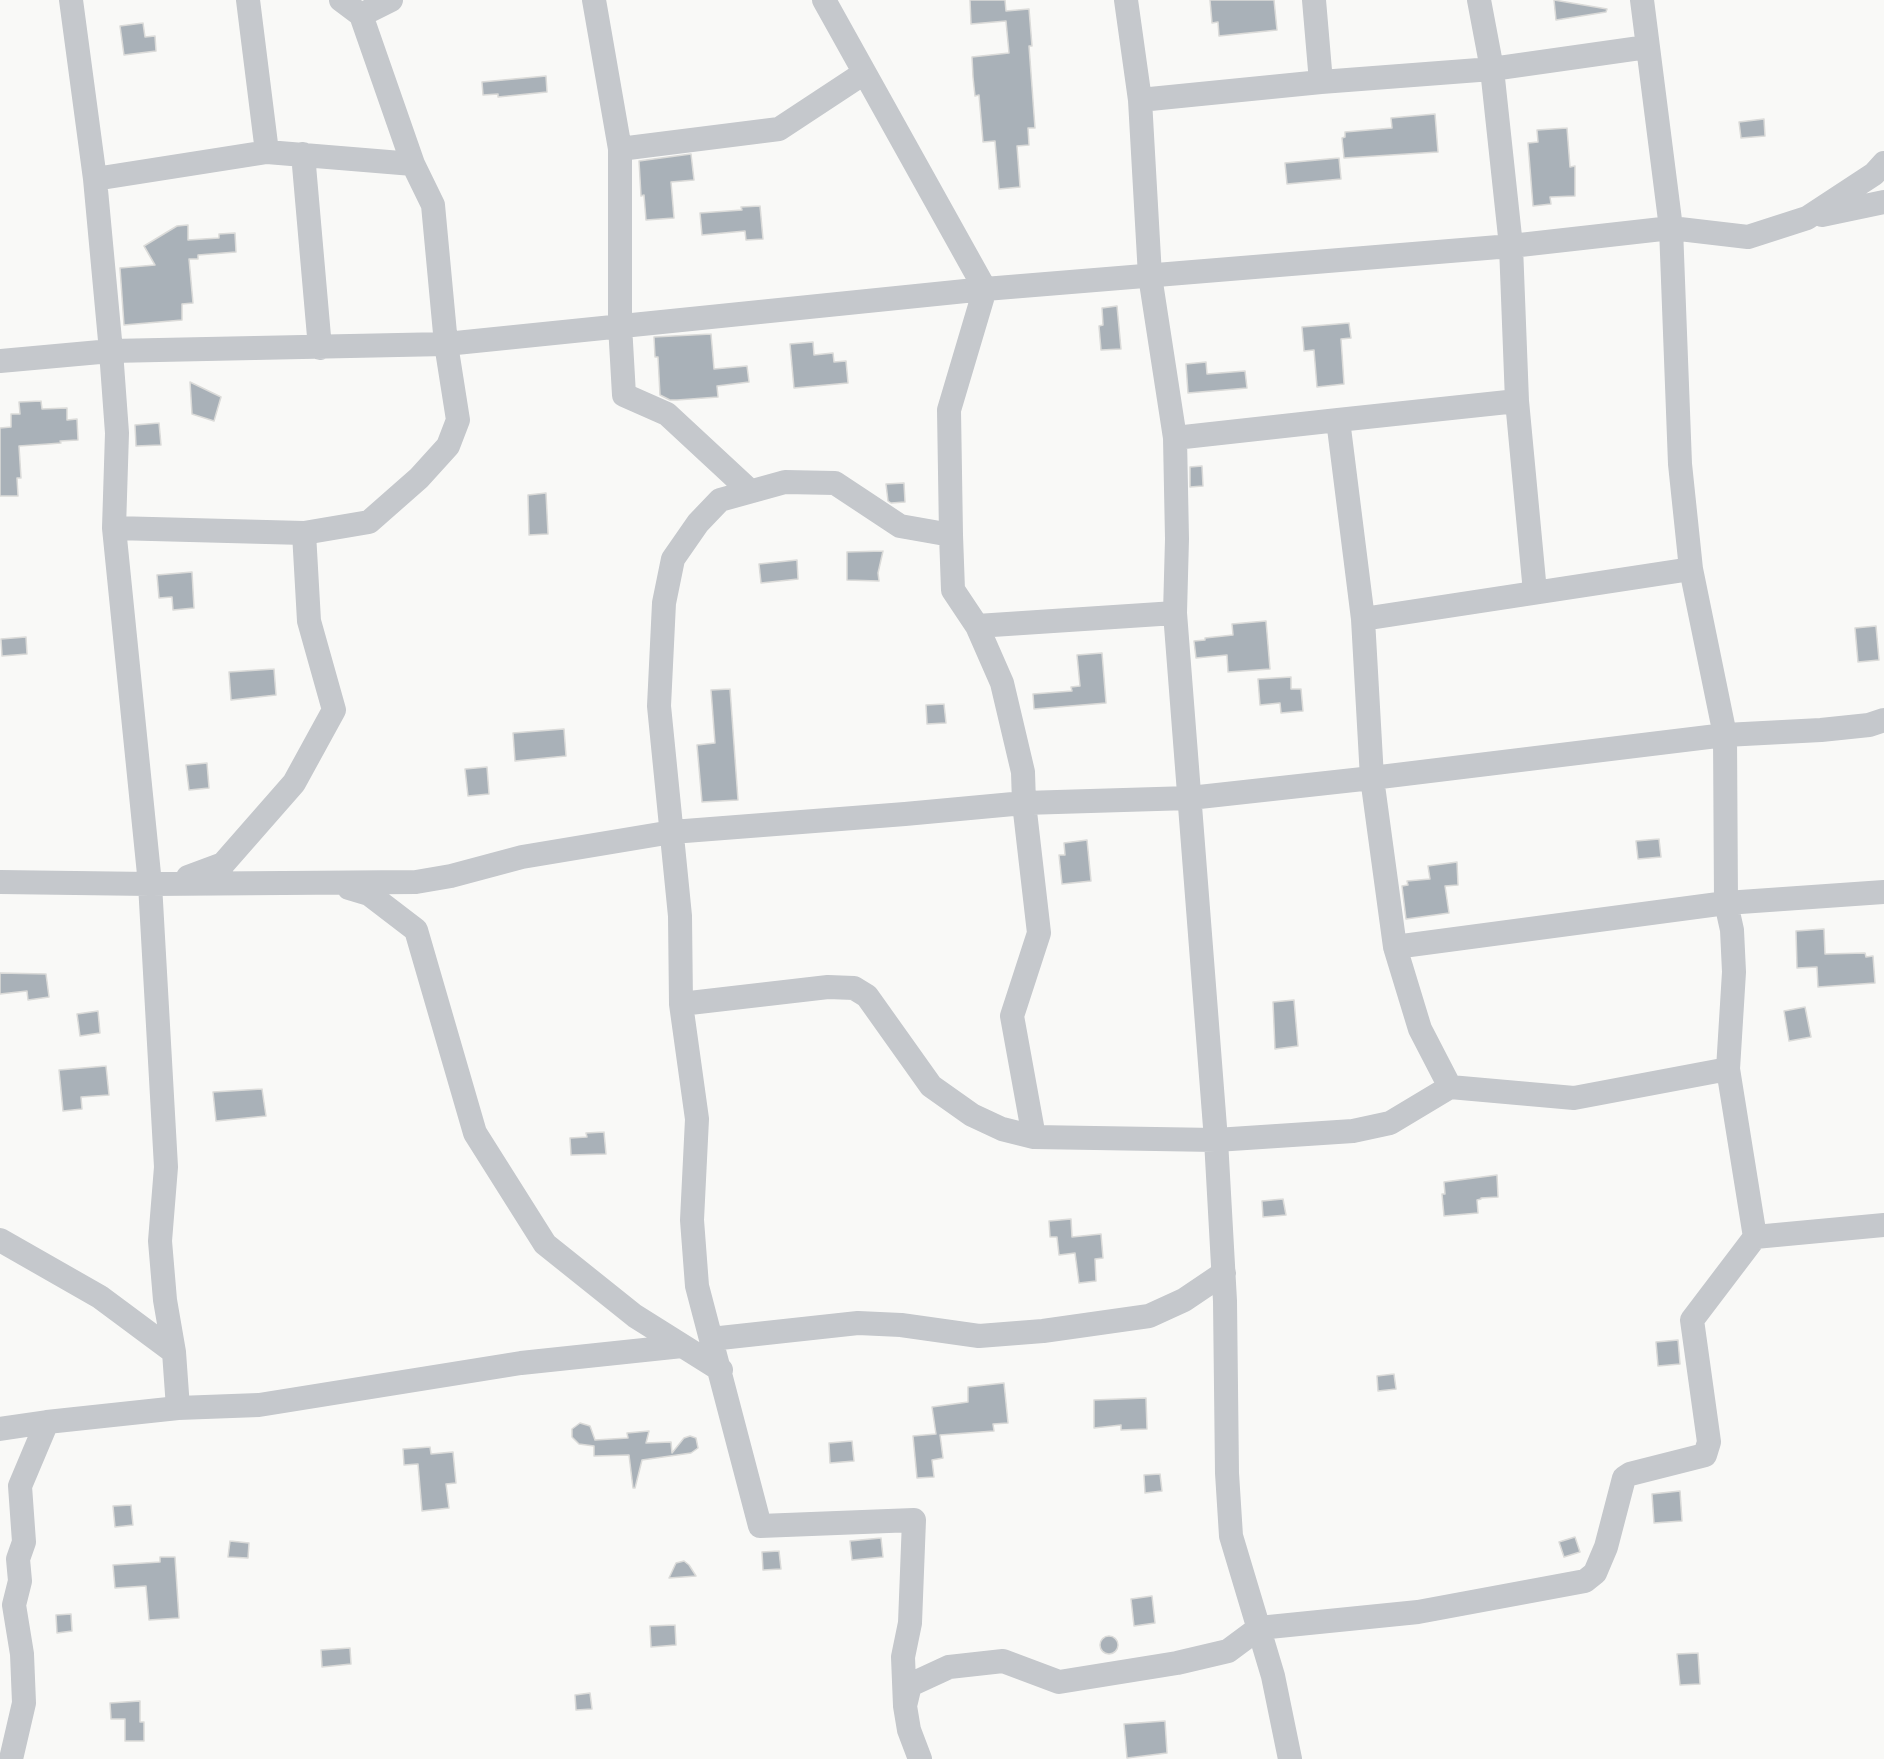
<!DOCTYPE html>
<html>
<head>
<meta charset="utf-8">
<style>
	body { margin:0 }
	canvas { display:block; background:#f9f9f7 }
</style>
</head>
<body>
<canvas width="1884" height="1759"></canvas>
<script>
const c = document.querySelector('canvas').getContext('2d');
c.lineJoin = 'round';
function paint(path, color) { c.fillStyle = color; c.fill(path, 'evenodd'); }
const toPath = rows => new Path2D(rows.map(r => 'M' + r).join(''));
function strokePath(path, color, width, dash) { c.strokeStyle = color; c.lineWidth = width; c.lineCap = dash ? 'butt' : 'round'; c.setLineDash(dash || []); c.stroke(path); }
const building = toPath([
	[970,0,1005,0,1006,11,1029,9,1032,46,1029,46,1035,128,1028,128,1029,145,1017,146,1020,187,999,189,995,141,983,142,979,95,975,96,973,77,972,57,1009,53,1006,21,971,24,970,0],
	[1210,0,1274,0,1277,30,1219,36,1218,22,1212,23,1210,0],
	[1554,0,1607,9,1606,12,1556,20,1554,0],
	[143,23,145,37,155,36,156,51,124,55,120,26,143,23],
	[546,76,547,92,498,97,498,94,483,95,482,82,546,76],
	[1435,114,1438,152,1344,158,1342,138,1345,137,1345,132,1392,128,1391,118,1435,114],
	[1764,119,1765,136,1741,138,1739,122,1764,119],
	[1567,128,1570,167,1575,166,1575,196,1550,197,1551,204,1533,206,1528,143,1538,142,1537,130,1567,128],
	[691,154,694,180,671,182,674,218,646,220,644,195,641,196,639,161,691,154],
	[1339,158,1341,179,1287,184,1285,163,1339,158],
	[760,206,763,239,746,240,745,231,702,235,700,213,742,210,741,207,760,206],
	[188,225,188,240,219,238,219,234,235,233,236,252,198,255,198,259,189,259,193,303,182,304,182,320,124,325,120,268,155,265,144,246,177,226,188,225],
	[1117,306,1121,349,1101,350,1099,326,1103,325,1102,308,1117,306],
	[1349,323,1351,338,1341,339,1344,384,1317,387,1314,350,1304,351,1302,327,1349,323],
	[711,334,714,369,747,366,749,382,717,386,718,397,677,400,670,400,660,395,658,357,655,357,654,337,711,334],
	[813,342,814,355,833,353,834,362,846,361,848,383,794,388,790,344,813,342],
	[1206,362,1207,374,1245,371,1247,388,1188,393,1186,364,1206,362],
	[190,382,221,397,214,421,192,414,190,382],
	[41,401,42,409,67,408,67,420,77,419,78,440,60,441,61,443,48,444,19,446,21,478,17,478,18,496,0,496,0,428,11,427,11,414,20,414,19,402,41,401],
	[159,423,161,445,136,446,135,425,159,423],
	[1202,466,1203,486,1190,487,1190,467,1202,466],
	[904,483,905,502,891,503,888,501,886,484,904,483],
	[546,493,548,534,529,535,528,495,546,493],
	[883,551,878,573,879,581,847,580,847,552,883,551],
	[797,560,798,579,761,583,759,564,797,560],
	[192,572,194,608,173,610,172,597,159,598,157,575,192,572],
	[1266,621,1270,669,1228,672,1227,655,1196,658,1194,641,1205,640,1205,638,1233,635,1232,624,1266,621],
	[1876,626,1879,660,1858,662,1855,628,1876,626],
	[26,637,27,654,2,656,1,639,26,637],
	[1102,653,1106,703,1034,709,1033,694,1072,691,1071,687,1080,686,1077,655,1102,653],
	[274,669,276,695,231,700,229,672,274,669],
	[1291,677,1291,689,1301,689,1303,711,1281,713,1280,703,1260,705,1258,679,1291,677],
	[730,689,738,800,702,802,697,745,715,743,711,690,730,689],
	[944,704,946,723,927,724,926,705,944,704],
	[564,729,566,756,515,761,513,733,564,729],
	[207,763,209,788,189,790,186,765,207,763],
	[487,767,489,794,468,796,465,769,487,767],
	[1659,839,1661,857,1638,859,1636,841,1659,839],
	[1087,840,1091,881,1062,884,1059,855,1065,855,1064,843,1087,840],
	[1457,862,1458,885,1445,886,1449,913,1406,919,1402,886,1408,885,1407,881,1430,879,1428,866,1457,862],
	[1824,929,1825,954,1865,953,1866,957,1873,956,1875,983,1818,987,1817,967,1797,968,1796,931,1824,929],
	[0,973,46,974,49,997,28,1000,27,991,0,994,0,973],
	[1294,1000,1298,1046,1275,1049,1273,1002,1294,1000],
	[1805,1007,1811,1037,1789,1041,1784,1011,1805,1007],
	[98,1011,100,1033,80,1036,77,1014,98,1011],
	[106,1066,109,1095,81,1097,82,1109,63,1111,59,1070,106,1066],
	[262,1089,266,1116,216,1121,213,1092,262,1089],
	[604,1132,606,1154,571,1155,570,1138,587,1137,586,1133,604,1132],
	[1497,1175,1498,1197,1481,1198,1481,1199,1477,1200,1478,1213,1444,1216,1442,1194,1445,1194,1444,1182,1497,1175],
	[1283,1199,1286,1215,1263,1217,1262,1201,1283,1199],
	[1071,1219,1072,1237,1101,1234,1103,1258,1095,1259,1096,1281,1079,1283,1075,1253,1059,1255,1057,1237,1050,1237,1049,1221,1071,1219],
	[1678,1340,1680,1364,1658,1366,1656,1342,1678,1340],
	[1394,1374,1396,1389,1378,1391,1377,1376,1394,1374],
	[1004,1383,1008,1423,993,1424,994,1431,940,1435,943,1458,932,1460,934,1477,917,1478,913,1436,936,1434,932,1407,968,1402,968,1387,1004,1383],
	[1146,1398,1147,1429,1121,1430,1121,1425,1094,1428,1094,1400,1146,1398],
	[580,1423,590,1426,595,1440,628,1438,627,1433,649,1431,646,1443,671,1442,672,1453,684,1438,690,1436,696,1438,698,1448,691,1453,642,1460,635,1488,633,1488,629,1455,594,1456,594,1446,579,1444,572,1437,572,1429,580,1423],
	[852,1441,854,1461,830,1463,829,1443,852,1441],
	[430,1447,431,1454,453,1452,456,1483,446,1484,449,1508,422,1511,418,1464,404,1465,403,1449,430,1447],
	[1160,1474,1162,1491,1145,1493,1144,1475,1160,1474],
	[1680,1491,1682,1521,1654,1523,1652,1494,1680,1491],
	[131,1505,133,1525,115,1527,113,1506,131,1505],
	[1575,1537,1580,1552,1564,1557,1559,1542,1575,1537],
	[881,1538,883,1557,852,1560,850,1541,881,1538],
	[230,1541,249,1543,248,1558,228,1557,230,1541],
	[779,1551,781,1569,763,1570,762,1552,779,1551],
	[160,1557,175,1557,179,1618,149,1620,146,1586,115,1588,113,1565,160,1562,160,1557],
	[684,1561,689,1565,696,1576,669,1578,676,1563,684,1561],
	[1152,1596,1155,1623,1134,1626,1131,1599,1152,1596],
	[71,1614,72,1631,57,1633,56,1615,71,1614],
	[675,1625,676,1645,651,1647,650,1626,675,1625],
	'1100 1645a9 9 0 1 1 18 0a9 9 0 1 1-18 0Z',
	[350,1648,351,1664,322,1667,321,1650,350,1648],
	[1698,1653,1700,1684,1680,1685,1677,1654,1698,1653],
	[590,1693,592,1709,576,1710,575,1695,590,1693],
	[140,1701,140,1722,144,1722,144,1741,125,1741,125,1719,111,1719,110,1703,140,1701],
	[1165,1721,1167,1753,1127,1758,1124,1724,1165,1721]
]);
paint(building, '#a9b1b8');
strokePath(building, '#dbdbd9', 1.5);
strokePath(toPath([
	[248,0,267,152],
	[594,0,620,149,620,325,624,395,667,414,750,491],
	[824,0,985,289,949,410,951,535,900,526,835,483,785,482,720,500,698,523,673,559,664,603,659,706,680,916,681,1004,697,1119,692,1220,697,1286,760,1526,914,1520,910,1623,903,1657,905,1706,909,1730,920,1759],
	[1126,0,1140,100,1150,276,1175,438,1177,539,1175,613,1216,1140,1225,1301,1227,1473,1231,1536,1273,1676,1290,1759],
	[1314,0,1321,82],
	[1479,0,1492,69,1511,246,1517,401,1535,592],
	[361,15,391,0],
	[1140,100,1321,82,1492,69,1647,47],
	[620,149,779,129,864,73],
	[303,154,320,348],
	[95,179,267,152,413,164],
	[1822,215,1884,202],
	[0,361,111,351,446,344,985,289,1511,246,1671,228,1748,237,1807,218,1874,174,1884,163],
	[1338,420,1517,401],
	[1175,438,1338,420,1363,619,1372,778,1395,947,1420,1029,1450,1087,1574,1098,1728,1069],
	[114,528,304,533,369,522,419,478,448,446,458,420,446,344,433,205,413,164,361,15,341,0],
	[1363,619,1691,569],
	[977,626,1175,613],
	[188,877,223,864,294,783,334,710,309,621,304,533],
	[0,882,150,884,416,882,451,876,522,857,672,832,905,814,1024,803,1023,772,1002,683,977,626,953,590,951,535],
	[349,888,369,894,416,930,475,1133,545,1244,635,1316,721,1370],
	[1395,947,1726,903,1884,892],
	[681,1004,828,987,854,988,867,996,931,1086,972,1115,1002,1129,1034,1137,1216,1140,1353,1131,1390,1123,1450,1087],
	[1034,1137,1012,1016,1039,933,1024,803,1190,798,1372,778,1725,735,1821,730,1869,725,1884,720],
	[1755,1237,1884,1225],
	[0,1240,100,1297,174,1352],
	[711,1339,858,1323,901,1325,979,1336,1043,1331,1149,1316,1184,1300,1224,1273],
	[178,1408,259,1405,521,1363,682,1346],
	[0,1429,47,1422],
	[905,1706,910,1685,949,1667,1003,1661,1059,1682,1177,1663,1228,1651,1259,1628,1418,1612,1585,1581,1595,1573,1606,1547,1624,1478,1630,1474,1705,1455,1709,1442,1692,1320,1755,1237,1728,1069,1734,972,1732,930,1726,903,1725,735,1691,569,1680,464,1671,228,1642,0],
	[11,1759,24,1703,22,1654,14,1605,20,1581,18,1559,24,1542,20,1486,47,1422,178,1408,174,1352,165,1300,160,1241,166,1167,150,884,114,528,117,433,111,351,95,179,71,0]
]), '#c5c8cc', 24);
</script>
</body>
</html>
